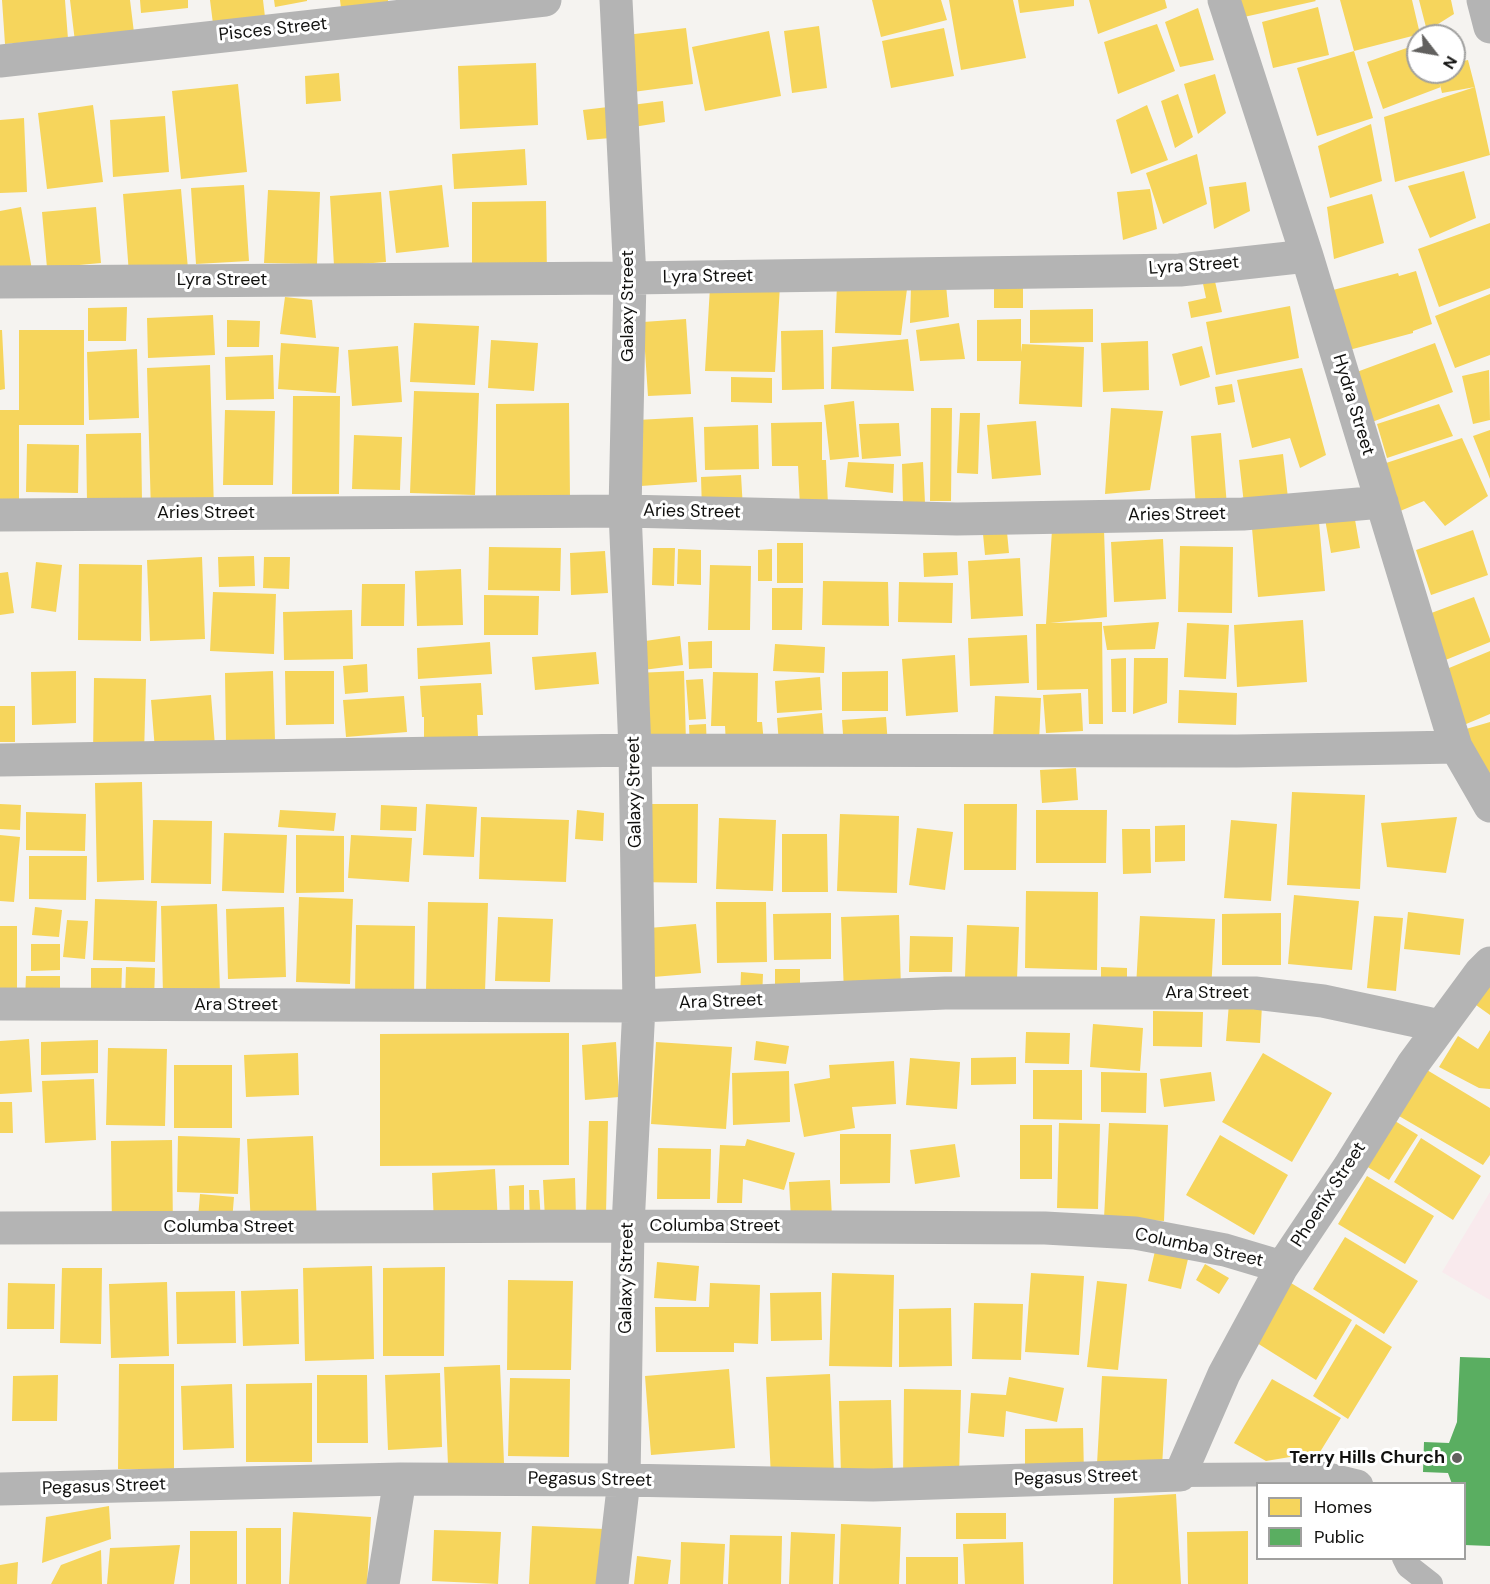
<!DOCTYPE html>
<html>
<head>
<meta charset="utf-8">
<style>
	body { margin:0 }
	#map { position:relative; width:1490px; height:1584px; overflow:hidden; background:#f5f3f0; font-family:"DM Sans",sans-serif }
	canvas { display:block }
	.legend { position:absolute; left:1256px; top:1482px; width:210px; height:78px; box-sizing:border-box; background:#fff; border:2px solid #a0a09f; margin:0; padding:8px 10px; list-style:none; font-size:18px; color:#11110f }
	.legend li { display:flex; align-items:center; gap:12px; height:30px }
	.legend b { width:30px; border:2px solid #a0a09f }
	.north { position:absolute; left:1406px; top:24px; width:60px; height:60px; box-sizing:border-box; background:#fff; border:2px solid #a0a09f; border-radius:50%; rotate:121deg; font-size:16px; font-weight:700; line-height:24px; text-align:center; color:#11110f }
	.north::after { content:''; display:block; margin:auto; width:21px; height:27px; background:#61605e; clip-path:polygon(50% 0,100% 100%,50% 72%,0 100%) }
</style>
</head>
<body>
<div id="map">
<canvas width="1490" height="1584"></canvas>
<ul class="legend">
<li><b style="height:16px;background:#f6d55c"></b>Homes</li>
<li><b style="height:16px;background:#5aae61"></b>Public</li>
</ul>
<div class="north">N</div>
</div>
<script>
const c = document.querySelector('canvas').getContext('2d');
c.lineJoin = 'round';
function paint(path, color) { c.fillStyle = color; c.fill(path, 'evenodd'); }
const toPath = rows => new Path2D(rows.map(r => 'M' + r).join(''));
function strokePath(path, color, width, dash) { c.strokeStyle = color; c.lineWidth = width; c.lineCap = dash ? 'butt' : 'round'; c.setLineDash(dash || []); c.stroke(path); }
function label(font, color, halo, rows, align = 'center') {
  c.font = font + ' "DM Sans",sans-serif'; c.lineWidth = 6; c.setLineDash([]); c.textBaseline = 'middle'; c.strokeStyle = halo; c.fillStyle = color; for (const [text, x, y, turn = 0] of rows) {
    c.save(); c.translate(x, y); c.rotate((+turn || 0) * Math.PI / 180); c.textAlign = isNaN(turn) ? turn : align; if (halo) c.strokeText(text, 0, 0); c.fillText(text, 0, 0); c.restore();
  }
}
paint(toPath([
	[1490,1192,1490,1300,1442,1272]
]), '#f9eaed');
paint(toPath([
	[2,0,65,0,68,39,5,44],
	[70,0,130,0,135,41,76,50],
	[140,0,188,0,188,8,141,13],
	[210,0,263,0,265,17,213,24],
	[274,0,307,0,307,1,275,7],
	[340,0,388,0,389,8,342,16],
	[872,0,941,0,947,20,881,37],
	[949,0,1013,0,1026,58,961,70],
	[1018,0,1074,0,1074,6,1020,13],
	[1089,0,1165,0,1167,8,1098,34],
	[1238,0,1315,0,1316,1,1244,17],
	[1340,0,1412,0,1420,34,1354,51],
	[1419,0,1451,0,1454,14,1427,31],
	[1318,7,1329,55,1273,68,1262,22],
	[1198,8,1214,60,1180,67,1165,22],
	[1157,24,1175,71,1118,94,1104,42],
	[819,26,827,88,792,93,784,31],
	[686,28,693,84,633,92,626,35],
	[944,28,954,76,891,88,882,41],
	[769,31,781,96,705,111,692,47],
	[1454,31,1460,52,1454,54,1454,36,1439,35],
	[1418,44,1418,72,1434,72,1441,87,1383,109,1367,62],
	[1354,51,1373,118,1317,136,1297,68],
	[1468,60,1475,87,1442,93,1437,72,1454,72,1454,63],
	[536,63,538,125,460,129,458,66],
	[339,73,341,101,306,104,305,76],
	[1215,74,1226,113,1198,134,1184,84],
	[238,84,247,172,181,179,172,91],
	[1475,87,1490,155,1395,182,1384,117],
	[1178,94,1193,137,1175,148,1161,101],
	[663,101,665,122,627,128,624,106],
	[93,105,103,182,47,189,38,113],
	[1147,105,1168,160,1131,174,1116,120],
	[608,107,611,138,587,140,583,110],
	[165,116,169,172,113,177,110,120],
	[24,118,27,192,0,193,0,120],
	[1371,124,1382,181,1330,198,1318,146],
	[525,149,527,185,454,189,452,154],
	[1197,154,1207,204,1163,224,1146,173],
	[1464,171,1476,218,1430,238,1408,186],
	[1246,182,1250,211,1214,229,1209,187],
	[244,185,249,261,196,264,191,188],
	[442,185,449,247,396,253,389,191],
	[181,189,188,269,129,274,123,194],
	[1150,189,1157,229,1123,240,1117,192],
	[268,190,320,192,317,264,264,263],
	[381,192,386,262,334,266,330,196],
	[1372,194,1384,243,1334,259,1327,207],
	[546,201,547,277,472,278,472,202],
	[21,207,32,270,0,276,0,211],
	[96,207,101,263,47,268,42,212],
	[1490,223,1490,288,1439,307,1418,249],
	[1416,271,1432,324,1413,331,1413,333,1349,350,1333,290,1398,273,1399,276],
	[1214,277,1222,312,1191,318,1188,302,1206,298,1202,279],
	[994,278,1023,279,1023,308,994,308],
	[837,284,907,289,901,335,835,333],
	[780,285,775,372,705,371,710,287],
	[946,285,949,317,910,323,911,286],
	[1490,294,1490,355,1455,368,1435,316],
	[285,297,312,300,316,338,280,334],
	[1290,306,1299,358,1216,375,1206,322],
	[127,307,126,341,88,341,88,308],
	[1093,309,1093,342,1030,343,1030,310],
	[213,315,215,355,148,358,147,318],
	[686,319,691,394,648,396,643,322],
	[1021,319,1021,352,1022,344,1084,347,1082,407,1019,404,1021,361,977,361,977,320],
	[227,320,260,321,259,347,227,347],
	[414,323,479,326,475,385,410,382],
	[959,323,965,359,920,361,916,330],
	[0,330,2,330,5,389,0,390],
	[19,330,84,330,84,425,19,425,19,505,0,505,0,410,19,410],
	[823,330,824,389,782,390,781,331],
	[908,339,914,391,831,389,832,347],
	[491,340,538,343,534,391,488,388],
	[1148,341,1149,390,1103,392,1101,343],
	[281,343,339,347,336,393,278,389],
	[1435,343,1453,392,1372,422,1354,373],
	[398,346,402,402,352,406,348,350],
	[1202,346,1210,377,1180,386,1172,354],
	[137,349,139,418,89,420,87,352],
	[273,355,274,399,226,400,225,357],
	[210,365,214,511,151,513,147,368],
	[1302,368,1326,455,1300,468,1290,438,1252,448,1237,380],
	[1489,370,1490,420,1473,424,1462,376],
	[731,377,772,378,772,403,731,402],
	[1232,384,1235,402,1218,405,1215,387],
	[414,391,479,393,475,495,410,493],
	[293,396,340,396,339,494,292,494],
	[854,401,859,457,830,460,824,405],
	[569,403,570,498,496,499,496,404],
	[1439,404,1453,436,1387,458,1377,424],
	[931,408,952,408,951,501,930,501],
	[1111,408,1163,411,1150,490,1105,494],
	[225,410,275,411,273,485,223,485],
	[960,413,980,413,978,474,957,473],
	[693,417,697,482,641,486,637,420],
	[1036,421,1041,475,992,479,987,425],
	[822,422,822,460,826,460,828,505,800,507,798,466,772,466,771,423],
	[899,423,901,456,862,459,859,424],
	[758,425,759,469,705,470,704,427],
	[1490,430,1490,479,1473,436],
	[141,433,142,502,87,503,86,434],
	[1221,433,1227,506,1196,508,1191,436],
	[354,435,402,437,400,490,352,489],
	[1462,438,1488,496,1445,526,1424,501,1393,514,1377,466],
	[27,444,79,445,78,493,26,492],
	[1283,454,1288,498,1244,504,1239,460],
	[848,462,894,464,893,493,845,487],
	[923,462,925,503,903,504,902,464],
	[741,475,743,509,702,511,701,477],
	[1354,514,1360,548,1331,553,1325,519],
	[1319,522,1325,591,1258,597,1252,528],
	[1052,530,1104,530,1107,617,1050,623,1102,622,1103,724,1089,724,1088,689,1037,690,1036,624,1046,624],
	[1473,530,1488,575,1431,595,1416,550],
	[1007,532,1009,553,985,555,983,534],
	[1163,539,1166,599,1114,602,1111,542],
	[777,543,803,543,803,583,777,583],
	[1180,546,1233,547,1232,613,1178,612],
	[489,547,561,548,560,591,488,590],
	[653,548,675,548,674,586,652,585],
	[678,549,701,550,701,585,677,584],
	[772,549,772,581,758,581,758,550],
	[605,551,608,593,571,595,570,553],
	[957,552,958,575,924,577,923,553],
	[254,556,255,586,219,587,218,557],
	[202,557,205,639,150,641,147,560],
	[264,557,290,557,289,589,263,588],
	[1020,558,1023,616,971,619,968,561],
	[36,562,62,565,56,612,31,608],
	[79,564,142,565,141,641,78,640],
	[710,565,751,566,750,630,708,630],
	[461,569,463,625,417,626,415,571],
	[8,572,14,613,0,615,0,573],
	[823,581,888,582,889,626,822,625],
	[899,582,953,583,952,623,898,622],
	[362,584,405,584,404,626,361,626],
	[772,588,803,588,802,630,772,630],
	[213,592,276,594,274,654,210,651],
	[484,595,539,596,538,635,484,635],
	[1474,597,1490,639,1490,642,1443,661,1426,615],
	[352,610,353,659,284,660,283,612],
	[1303,620,1307,682,1237,687,1234,625],
	[1159,622,1155,649,1107,650,1103,626],
	[1187,623,1229,625,1226,679,1184,677],
	[1027,635,1029,683,970,686,968,638],
	[680,636,683,665,635,671,631,643],
	[712,641,712,668,689,669,688,642],
	[490,642,492,674,418,679,417,648],
	[775,644,825,647,824,673,773,671],
	[1490,651,1490,714,1459,727,1437,673],
	[596,652,599,684,535,690,532,657],
	[955,655,958,712,906,716,902,659],
	[1126,658,1126,712,1112,712,1111,659],
	[1134,658,1168,658,1167,703,1133,714],
	[367,664,368,692,345,694,343,666],
	[76,671,76,723,32,725,31,672],
	[273,671,275,741,226,743,225,673],
	[285,671,334,671,334,724,286,725],
	[684,671,686,743,636,745,634,673],
	[888,671,888,711,842,711,842,672],
	[713,672,758,673,757,722,762,722,764,743,726,745,725,726,711,726],
	[820,677,822,710,777,713,775,681],
	[94,678,146,679,144,755,93,755],
	[703,679,706,719,689,720,686,680],
	[481,683,483,715,477,715,478,737,424,739,424,717,422,717,420,686],
	[1179,690,1237,693,1236,725,1178,723],
	[1081,693,1083,731,1046,733,1043,695],
	[211,695,215,746,155,750,151,700],
	[404,696,407,732,346,737,343,700],
	[995,696,1041,698,1039,742,993,740],
	[0,706,15,706,15,742,0,742],
	[822,713,824,740,779,744,777,718],
	[886,717,888,746,844,748,842,720],
	[1490,722,1490,777,1481,780,1466,729],
	[706,724,707,750,690,751,689,725],
	[1076,768,1078,800,1042,803,1040,770],
	[142,782,144,880,97,882,95,783],
	[1292,792,1365,795,1360,889,1287,885],
	[0,804,21,805,20,830,0,829],
	[426,804,477,807,474,857,423,855],
	[639,804,698,804,697,883,638,882],
	[964,804,1017,804,1016,870,964,870],
	[381,805,417,807,416,831,380,830],
	[280,810,336,813,334,831,278,827],
	[577,810,604,813,603,841,575,839],
	[1036,810,1107,810,1106,863,1036,863],
	[26,812,86,814,85,851,26,850],
	[840,814,899,816,897,893,837,891],
	[481,817,569,820,566,882,479,879],
	[1457,817,1446,873,1387,867,1381,823],
	[719,818,776,820,773,891,716,889],
	[153,820,212,821,211,884,151,883],
	[1231,820,1277,824,1271,901,1224,898],
	[1185,825,1185,861,1155,862,1155,826],
	[917,828,953,832,945,890,909,885],
	[1122,829,1150,829,1151,873,1123,874],
	[224,833,287,835,284,893,222,891],
	[782,834,827,834,828,892,782,892],
	[0,835,20,837,14,902,0,901],
	[296,835,344,836,344,892,296,893],
	[351,835,412,838,409,882,348,878],
	[29,856,87,856,86,900,29,899],
	[1026,891,1098,892,1097,970,1025,968],
	[1294,895,1359,901,1352,970,1288,964],
	[299,897,353,899,350,984,296,982],
	[95,899,157,901,155,962,93,960],
	[428,902,488,903,485,992,426,991],
	[716,902,766,902,767,962,717,963],
	[217,904,220,993,163,995,161,906],
	[35,907,62,910,59,937,32,935],
	[284,907,286,977,228,979,226,909],
	[1408,912,1464,919,1460,955,1404,949],
	[831,913,831,959,774,960,773,914],
	[1281,913,1281,965,1222,965,1222,914],
	[899,915,901,991,844,993,841,917],
	[1140,916,1215,919,1211,991,1136,987],
	[1374,916,1403,918,1396,991,1367,988],
	[498,917,553,919,550,982,495,981],
	[67,920,88,921,85,959,63,957],
	[696,924,701,973,653,977,649,928],
	[356,925,415,926,414,997,355,996],
	[967,925,1019,927,1017,979,965,977],
	[0,926,17,926,17,997,0,997],
	[910,936,953,937,952,972,909,972],
	[31,944,60,944,60,970,31,971],
	[126,967,155,968,154,1001,125,1000],
	[1101,967,1127,968,1127,989,1101,990],
	[91,968,122,968,121,1000,91,1000],
	[775,969,800,969,800,993,775,992],
	[741,972,763,974,762,1000,740,999],
	[26,976,60,976,60,998,25,998],
	[1490,983,1490,1015,1476,1005],
	[1229,1003,1262,1005,1260,1043,1226,1041],
	[1153,1011,1203,1012,1202,1047,1153,1046],
	[1093,1024,1143,1028,1140,1071,1090,1067],
	[1490,1030,1490,1089,1479,1088,1439,1067,1458,1036,1478,1049],
	[1026,1032,1070,1033,1069,1064,1025,1063],
	[569,1033,569,1165,380,1166,380,1034],
	[29,1039,32,1092,0,1094,0,1041],
	[98,1040,98,1073,41,1075,41,1042],
	[756,1041,789,1046,786,1064,754,1060],
	[616,1042,619,1097,585,1100,582,1045],
	[656,1042,732,1047,726,1129,651,1124],
	[108,1048,167,1049,165,1126,106,1125],
	[298,1053,299,1095,246,1097,244,1055],
	[1263,1053,1332,1093,1292,1162,1222,1122],
	[1016,1057,1016,1084,971,1085,971,1058],
	[910,1058,960,1062,957,1109,906,1105],
	[894,1061,896,1104,852,1107,855,1128,804,1137,794,1084,830,1078,829,1065],
	[174,1065,232,1065,232,1128,174,1128],
	[1033,1070,1082,1070,1082,1120,1033,1119],
	[1427,1070,1490,1108,1490,1155,1483,1165,1399,1116],
	[789,1071,790,1122,733,1125,732,1073],
	[1101,1072,1147,1073,1146,1113,1101,1112],
	[1211,1072,1215,1101,1164,1107,1160,1079],
	[94,1079,96,1140,45,1143,42,1081],
	[0,1102,12,1102,13,1133,0,1133],
	[589,1121,608,1121,606,1214,586,1214],
	[1395,1121,1418,1135,1389,1180,1366,1166],
	[1059,1123,1100,1124,1098,1209,1057,1208],
	[1109,1123,1168,1125,1164,1221,1104,1218],
	[1020,1125,1052,1125,1052,1179,1020,1179],
	[840,1134,891,1134,890,1183,840,1184],
	[1220,1135,1288,1175,1254,1235,1186,1195],
	[178,1136,240,1138,238,1194,177,1192],
	[313,1136,317,1224,251,1228,247,1139],
	[1421,1138,1481,1176,1453,1220,1394,1182],
	[747,1139,795,1153,784,1190,743,1179,742,1203,717,1203,720,1145,745,1146],
	[172,1140,173,1231,112,1232,111,1141],
	[955,1144,960,1177,915,1184,910,1150],
	[658,1148,711,1149,710,1199,657,1199],
	[495,1169,498,1223,434,1226,432,1173],
	[1367,1176,1434,1216,1405,1264,1338,1224],
	[575,1178,576,1218,545,1219,543,1180],
	[830,1180,832,1217,791,1219,789,1182],
	[524,1185,524,1223,510,1223,509,1186],
	[529,1190,539,1190,541,1222,530,1223],
	[200,1194,234,1197,231,1234,197,1231],
	[1345,1237,1418,1281,1384,1334,1313,1289],
	[1155,1251,1188,1259,1181,1289,1148,1281],
	[657,1262,699,1266,696,1301,654,1298],
	[1205,1264,1229,1278,1219,1294,1196,1280],
	[372,1266,374,1359,305,1361,303,1268],
	[445,1267,444,1356,383,1356,383,1268],
	[62,1268,102,1268,101,1344,60,1343],
	[832,1273,894,1275,892,1367,829,1366],
	[1031,1273,1084,1276,1079,1355,1025,1352],
	[508,1280,573,1281,571,1370,507,1370],
	[1097,1281,1127,1284,1118,1370,1087,1367],
	[167,1282,169,1356,111,1358,109,1284],
	[8,1283,55,1284,54,1329,7,1329],
	[710,1283,760,1285,758,1344,734,1343,734,1352,656,1352,655,1307,709,1307],
	[1291,1283,1352,1320,1316,1380,1257,1343],
	[298,1289,299,1344,243,1346,241,1291],
	[235,1291,236,1343,177,1344,176,1292],
	[821,1292,822,1340,771,1341,770,1293],
	[974,1303,1023,1304,1021,1360,972,1359],
	[951,1308,952,1366,899,1367,899,1309],
	[1356,1324,1392,1347,1348,1419,1313,1396],
	[119,1364,174,1364,174,1469,118,1469],
	[500,1365,504,1463,448,1465,444,1367],
	[729,1369,735,1448,651,1455,645,1376],
	[440,1373,442,1447,388,1450,385,1375],
	[830,1374,834,1474,771,1477,766,1377],
	[58,1375,57,1421,12,1421,13,1376],
	[317,1375,367,1375,368,1443,317,1443],
	[1102,1376,1167,1379,1162,1467,1097,1464],
	[1009,1377,1064,1388,1057,1422,1006,1411,1004,1437,968,1433,971,1393,1006,1395],
	[510,1378,570,1379,569,1457,508,1456],
	[1272,1379,1341,1418,1320,1452,1266,1461,1234,1443],
	[312,1383,312,1462,246,1462,246,1384],
	[232,1384,234,1448,183,1450,181,1386],
	[904,1389,961,1390,959,1480,903,1480],
	[891,1400,893,1473,841,1475,839,1401],
	[1083,1428,1084,1475,1025,1474,1025,1429],
	[1176,1494,1181,1584,1113,1584,1114,1498],
	[109,1506,111,1539,42,1563,46,1517],
	[293,1512,371,1517,367,1584,289,1584],
	[956,1513,1006,1513,1006,1539,956,1539],
	[841,1524,901,1527,899,1584,839,1584],
	[532,1526,605,1529,602,1584,529,1584],
	[246,1528,281,1528,281,1584,246,1584],
	[434,1530,501,1532,498,1584,432,1581],
	[190,1531,237,1531,237,1584,190,1584],
	[1248,1531,1248,1584,1188,1584,1187,1532],
	[791,1532,835,1534,833,1584,789,1584],
	[730,1535,782,1536,781,1584,728,1584],
	[681,1542,725,1544,723,1584,680,1584],
	[1023,1542,1024,1584,965,1584,963,1544],
	[180,1545,174,1584,107,1584,110,1548],
	[101,1550,102,1584,51,1584,61,1565],
	[637,1556,671,1560,668,1584,634,1584],
	[906,1557,958,1557,958,1584,906,1584],
	[18,1562,17,1584,0,1584,0,1565]
]), '#f6d55c');
paint(toPath([
	[1460,1357,1490,1358,1490,1546,1464,1545,1464,1484,1452,1484,1448,1473,1423,1472,1424,1442,1449,1443,1457,1422]
]), '#5aae61');
strokePath(toPath([
	[1180,1475,1326,1474,1359,1482,1361,1484],
	[1404,1558,1408,1566,1431,1584]
]), '#b4b4b4', 24);
strokePath(toPath([
	[1224,0,1307,256,1456,747,1490,806],
	[1483,0,1490,27],
	[0,61,545,0],
	[0,282,630,278,1180,270,1307,256],
	[0,515,625,511,957,519,1243,514,1382,502],
	[0,760,635,750,1237,751,1456,747],
	[0,1004,639,1006,945,993,1255,993,1323,1001,1440,1026],
	[0,1228,628,1226,1045,1228,1135,1233,1225,1250,1282,1267],
	[0,1489,400,1479,624,1480,873,1485,1180,1475,1224,1374,1282,1267,1349,1167,1413,1064,1480,973,1490,963],
	[383,1584,400,1479],
	[612,1584,624,1480,628,1226,639,1006,635,750,625,511,630,278,616,0]
]), '#b4b4b4', 33);
for (const [x, y, r, color] of [
	[1457,1458,6,"#61605e"]
]) { const dot = new Path2D(); dot.arc(x, y, r, 0, 2 * Math.PI); c.fillStyle = color; c.fill(dot); strokePath(dot, '#fff', 2); }
label('18px', '#11110f', '#fff', [
	["Pisces Street",273,30,-6],
	["Lyra Street",1194,266,-4],
	["Lyra Street",708,277,-1],
	["Lyra Street",222,280],
	["Galaxy Street",628,306,-90],
	["Hydra Street",1353,405,73],
	["Aries Street",692,512,1],
	["Aries Street",206,513],
	["Aries Street",1177,515,-1],
	["Galaxy Street",635,792,-91],
	["Ara Street",1207,993],
	["Ara Street",721,1002,-2],
	["Ara Street",236,1005],
	["Phoenix Street",1329,1195,-57],
	["Columba Street",715,1226],
	["Columba Street",229,1227],
	["Columba Street",1199,1248,12],
	["Galaxy Street",627,1278,-89],
	["Pegasus Street",1076,1478,-2],
	["Pegasus Street",590,1480,1],
	["Pegasus Street",104,1487,-2]
]);
label('bold 18px', '#11110f', '#fff', [
	["Terry Hills Church",1445,1458]
], 'right');
</script>
</body>
</html>
